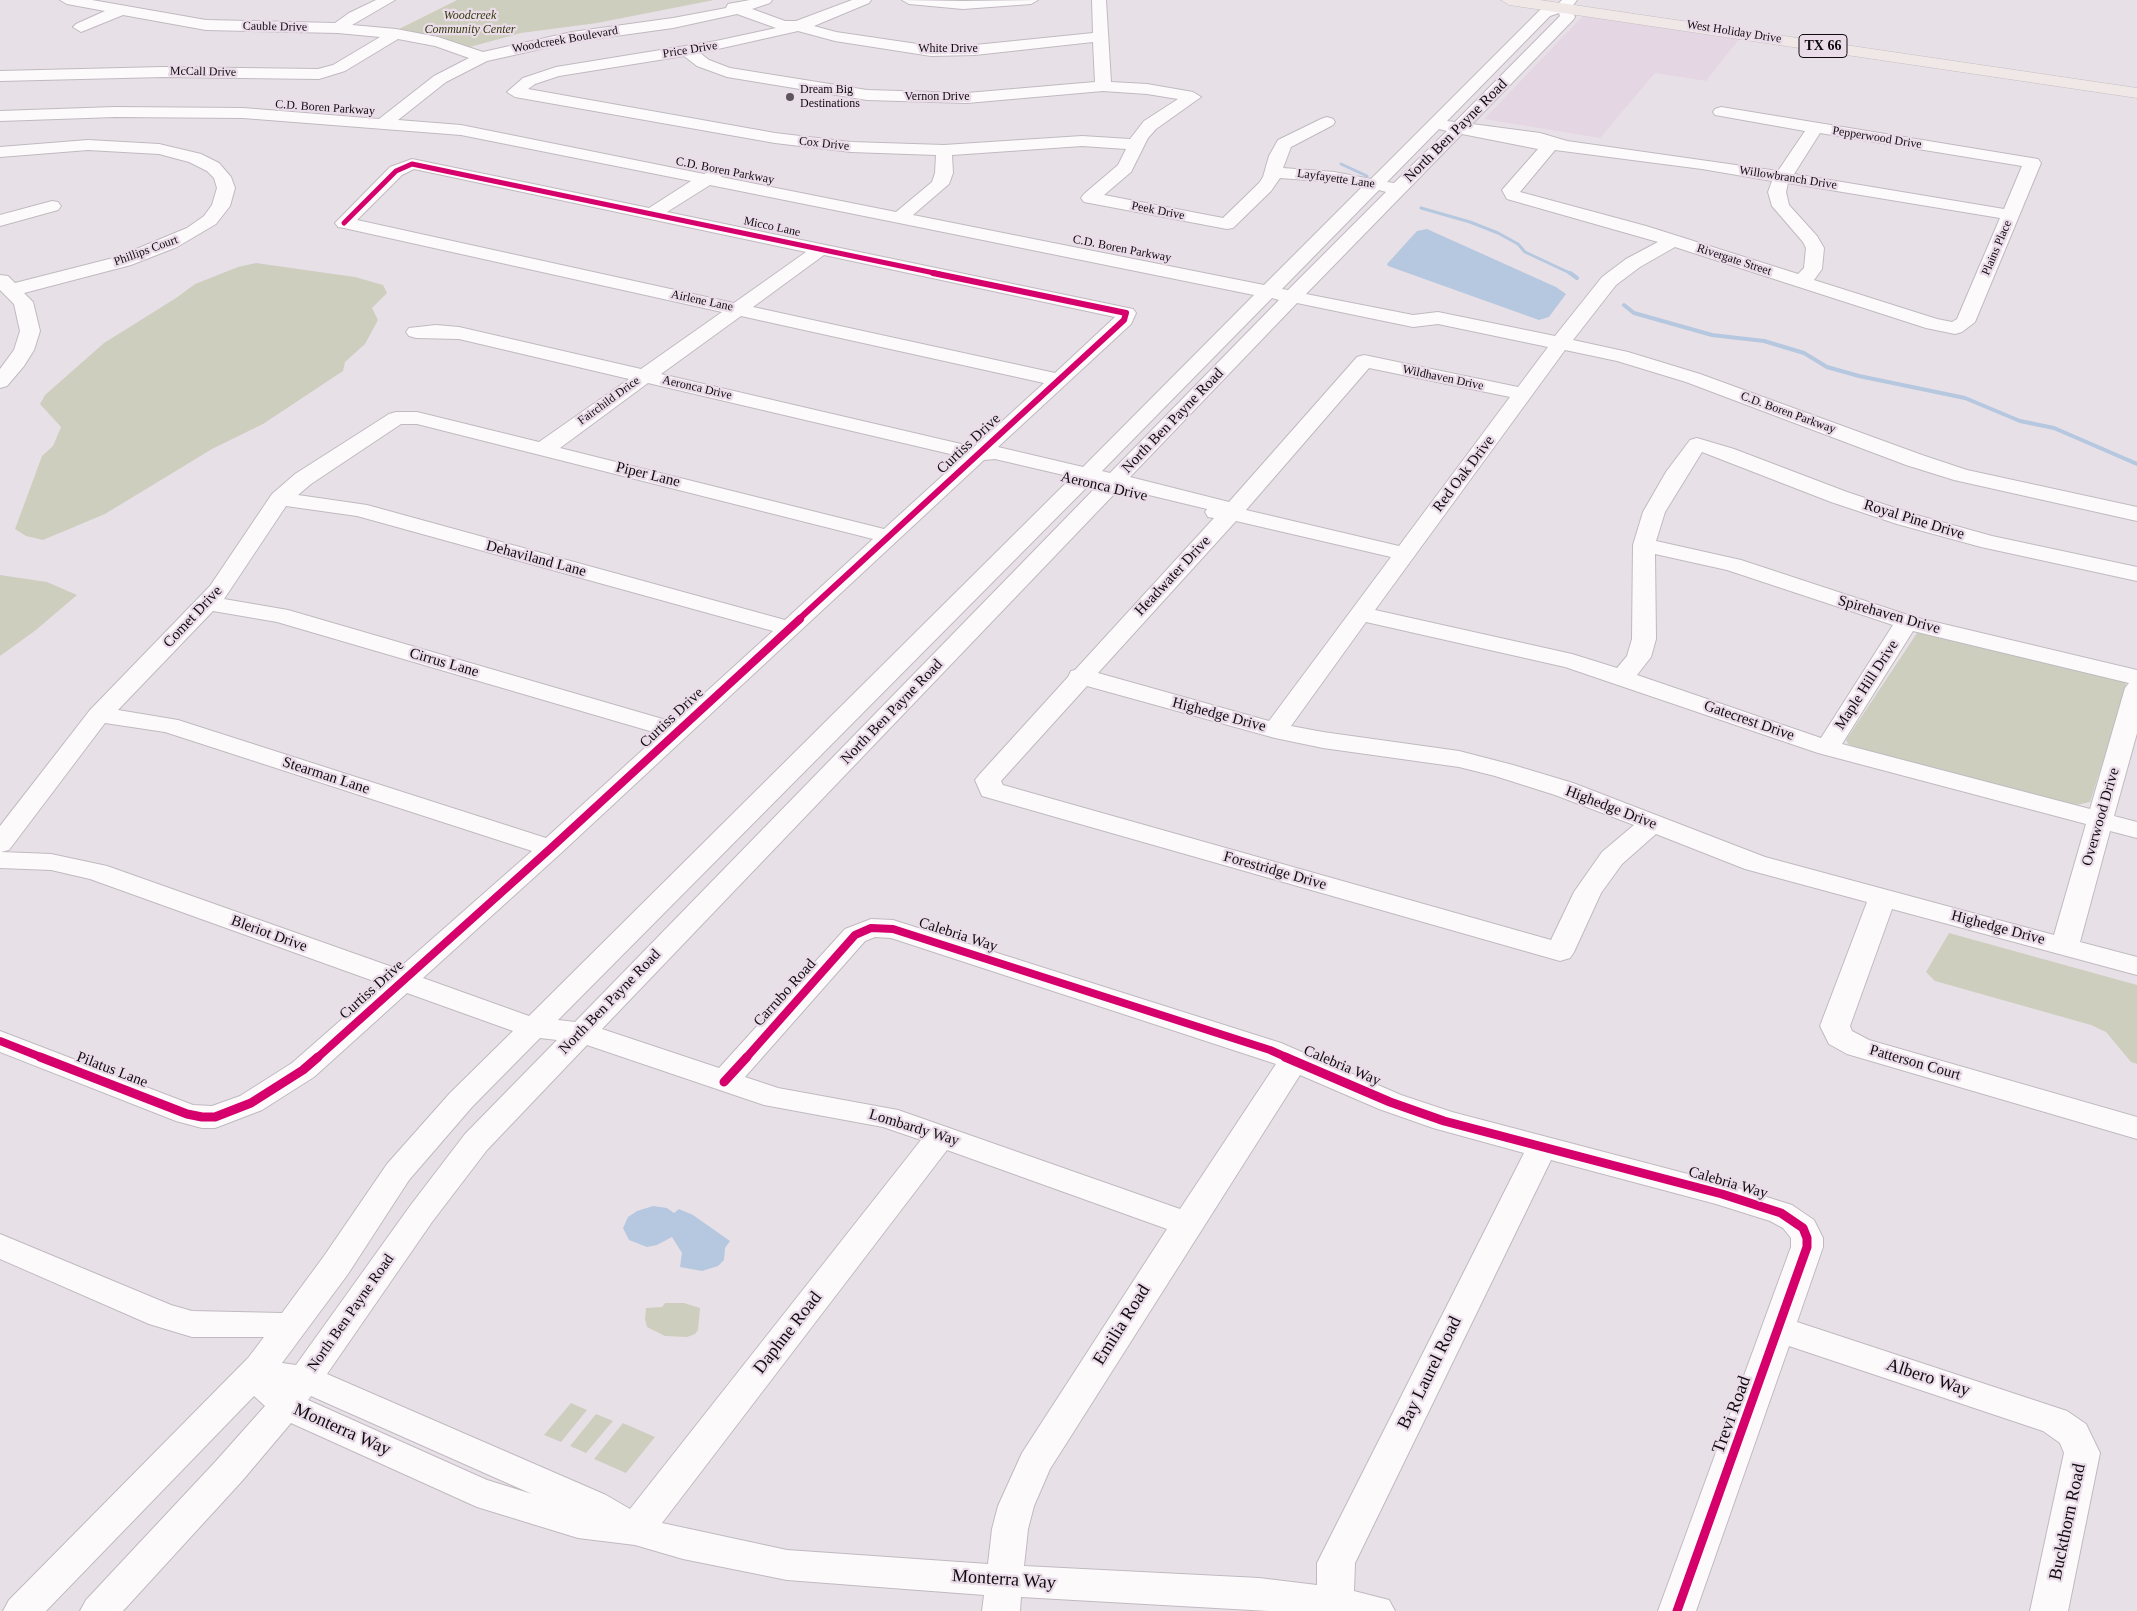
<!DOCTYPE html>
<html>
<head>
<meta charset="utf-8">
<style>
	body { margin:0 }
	canvas { display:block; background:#e8e0e7 }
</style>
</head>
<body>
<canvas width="2137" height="1611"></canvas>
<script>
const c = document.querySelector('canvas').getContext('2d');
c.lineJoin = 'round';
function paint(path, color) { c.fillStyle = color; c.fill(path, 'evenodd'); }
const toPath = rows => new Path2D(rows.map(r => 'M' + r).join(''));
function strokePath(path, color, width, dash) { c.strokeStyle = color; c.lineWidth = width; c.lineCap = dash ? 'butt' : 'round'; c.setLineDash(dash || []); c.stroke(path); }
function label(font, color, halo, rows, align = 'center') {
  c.font = font + ' "Times New Roman",serif'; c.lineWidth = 4.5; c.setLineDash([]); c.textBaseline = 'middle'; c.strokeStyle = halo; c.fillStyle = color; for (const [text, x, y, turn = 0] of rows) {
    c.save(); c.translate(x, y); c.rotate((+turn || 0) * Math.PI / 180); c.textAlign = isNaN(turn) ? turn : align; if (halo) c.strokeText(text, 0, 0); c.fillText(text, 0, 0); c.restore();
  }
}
paint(toPath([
	[1584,15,1740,38,1706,81,1655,73,1600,138,1484,119]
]), '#e5d6e4');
paint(toPath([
	[457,0,714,0,597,23,521,33,470,47,436,37,397,30],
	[256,263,355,277,383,285,387,293,372,308,378,320,365,344,345,362,343,371,263,424,212,449,105,514,43,540,26,536,15,529,42,456,53,446,61,427,40,404,45,395,104,343,176,298,195,284,238,267],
	[0,575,47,582,77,595,36,630,0,656],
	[1923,631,2122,679,2126,684,2125,693,2090,802,2076,805,1865,751,1848,744,1846,740,1917,633],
	[1949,933,2137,985,2137,1064,2131,1062,2106,1032,2091,1025,1935,981,1926,972],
	[665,1303,684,1303,700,1308,698,1330,695,1334,687,1337,665,1336,647,1327,645,1319,646,1308,662,1307],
	[571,1403,587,1410,561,1442,544,1435],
	[596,1414,613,1421,586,1453,570,1446],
	[623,1423,655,1437,626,1473,594,1459]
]), '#cecebf');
paint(toPath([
	[1427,229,1556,287,1566,294,1549,317,1539,320,1388,266,1387,264,1417,231],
	[653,1206,667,1208,674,1213,679,1209,693,1215,730,1241,725,1248,724,1260,718,1266,702,1271,680,1267,682,1253,672,1237,657,1245,647,1247,629,1240,623,1228,628,1217,637,1211]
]), '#b6c8df');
strokePath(toPath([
	[1341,164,1367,176],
	[1421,208,1470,222,1498,233,1518,244,1525,252,1572,274]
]), '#b6c8df', 3);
strokePath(toPath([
	[1570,273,1577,278],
	[1624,305,1634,313,1712,335,1764,341,1804,353,1827,367,1859,376,1965,398,2020,421,2054,428,2137,464]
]), '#b6c8df', 4);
const minor = toPath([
	[60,0,92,0,206,20,335,23,349,13,376,0,395,0,352,25,396,29,438,37,483,52,572,32,673,18,721,9,726,8,728,4,750,0,772,0,770,3,752,9,785,21,796,21,852,0,871,0,869,3,814,26,836,32,931,46,975,45,1093,33,1092,0,1106,0,1111,82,1147,84,1193,92,1201,97,1156,129,1148,138,1131,172,1104,195,1223,218,1259,183,1263,177,1269,156,1278,140,1321,119,1327,117,1333,119,1335,122,1333,125,1291,147,1283,168,1334,172,1371,179,1540,10,1558,4,1562,0,1577,0,1571,8,1575,17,1573,20,1472,124,1540,133,1567,141,1778,171,1805,131,1715,115,1713,112,1715,109,1721,107,2038,159,2041,163,1975,322,1962,332,1955,334,1926,328,1675,247,1640,267,1616,285,1573,340,1628,352,1700,374,1922,455,1967,470,2137,507,2137,521,1954,480,1906,465,1686,382,1617,361,1565,350,1375,610,1572,654,1617,668,1627,656,1632,639,1633,545,1643,512,1666,472,1690,440,1697,438,1734,449,1847,492,1913,514,1992,536,2137,567,2137,581,1981,547,1897,524,1831,502,1702,452,1665,512,1656,541,1741,560,1914,617,2137,670,2137,733,2114,816,2137,822,2137,838,2110,831,2080,942,2137,957,2137,975,1892,909,1850,1026,1852,1031,1869,1040,2137,1117,2137,1139,1847,1054,1829,1044,1820,1026,1867,902,1745,869,1656,834,1622,864,1601,893,1574,952,1570,958,1560,961,982,796,975,780,979,775,1068,677,1071,671,1075,670,1214,518,1208,517,1205,512,1207,509,1120,488,602,1029,719,1068,845,929,871,919,893,920,1281,1043,1401,1095,1452,1112,1722,1183,1792,1205,1814,1220,1823,1238,1823,1247,1797,1322,2067,1411,2086,1424,2100,1453,2068,1611,2030,1611,2064,1453,2060,1443,2043,1431,1789,1346,1696,1611,1658,1611,1791,1247,1791,1238,1783,1228,1770,1221,1716,1204,1551,1160,1355,1563,1354,1591,1389,1600,1395,1611,1269,1611,1021,1597,1020,1611,982,1611,984,1595,787,1580,683,1559,635,1545,578,1538,477,1507,291,1423,242,1481,123,1611,80,1611,86,1600,216,1461,265,1406,254,1396,46,1611,3,1611,9,1600,248,1358,264,1337,192,1337,149,1324,0,1259,0,1234,171,1305,192,1311,282,1313,324,1256,387,1164,450,1093,513,1031,407,993,314,1077,262,1110,215,1128,202,1128,176,1121,0,1052,0,1031,193,1105,212,1106,240,1096,292,1063,382,984,90,879,51,870,0,868,0,826,90,710,210,586,272,494,295,474,389,414,396,412,417,412,539,442,629,379,459,339,416,338,409,336,406,332,409,328,436,325,459,327,641,369,722,312,344,228,338,227,335,223,390,167,412,159,649,208,691,181,461,135,243,118,115,117,0,121,0,111,115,107,243,108,379,119,434,76,469,58,435,46,398,39,345,71,319,79,163,77,0,81,0,71,163,67,318,69,333,65,380,37,338,33,206,30,123,15,81,32,73,27,76,24,105,11,67,4,60,0],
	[1559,13,1560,16,1455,122,1447,121,1550,16,1559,13],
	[737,14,776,28,716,41,556,67,523,78,507,92,515,97,775,143,851,152,936,155,935,173,932,182,896,212,721,177,724,174,721,170,715,169,704,174,461,125,398,120,446,82,487,61,572,42,673,28,737,14],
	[798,31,835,41,931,56,975,55,1093,42,1095,82,967,93,867,90,730,68,709,60,700,53,798,31],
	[684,56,697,66,727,77,867,100,967,103,1103,91,1147,94,1178,99,1144,121,1130,139,1082,136,944,145,851,142,775,133,528,89,535,84,559,76,684,56],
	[1439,129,1447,131,1394,183,1387,182,1439,129],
	[1820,133,2022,166,2004,209,1794,174,1820,133],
	[1462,134,1538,149,1502,190,1507,199,1658,242,1626,259,1602,277,1555,336,1438,312,1413,315,1306,294,1462,134],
	[1082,146,1126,149,1118,165,1084,194,1081,198,1084,202,1227,229,1233,228,1271,191,1280,178,1334,182,1362,187,1264,285,913,215,949,184,953,173,952,155,1082,146],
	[1555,150,1702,169,1772,181,1768,192,1772,206,1803,242,1806,248,1804,268,1798,274,1646,226,1520,192,1555,150],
	[414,169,806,252,734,303,357,220,402,175,414,169],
	[1788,183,2000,218,1957,319,1952,322,1937,319,1814,280,1822,269,1824,248,1817,236,1789,205,1786,192,1788,183],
	[710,185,899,223,1254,295,1083,467,998,447,1131,324,1136,313,1133,309,667,212,710,185],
	[1379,190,1386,192,1288,290,1282,289,1379,190],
	[824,255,1115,317,1055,373,753,307,824,255],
	[1272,298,1279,300,1110,473,1102,471,1272,298],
	[1297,303,1413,327,1438,324,1548,347,1518,387,1364,355,1357,357,1229,502,1130,477,1297,303],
	[741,316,1044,383,974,447,661,374,741,316],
	[1369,368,1510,397,1399,546,1246,510,1369,368],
	[648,383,963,457,884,529,560,448,648,383],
	[401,424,417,424,873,539,785,620,367,505,298,495,311,484,401,424],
	[995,459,1072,477,529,1016,423,978,560,854,984,460,995,459],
	[1092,482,1100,483,575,1022,558,1020,1092,482],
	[286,506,357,516,773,631,673,722,288,610,224,599,286,506],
	[1236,521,1391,557,1269,721,1098,673,1236,521],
	[1655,554,1727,570,1893,625,1821,738,1637,675,1651,657,1656,639,1655,554],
	[213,611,277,622,660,734,546,838,178,720,118,710,213,611],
	[1366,622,1565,667,1818,753,2086,824,2054,935,1765,857,1573,783,1513,765,1459,751,1323,732,1291,726,1366,622],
	[1913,631,2129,683,2125,688,2090,809,1842,744,1913,631],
	[1087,686,1275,738,1323,748,1459,767,1495,776,1555,795,1634,825,1602,852,1574,892,1551,940,1003,785,1001,781,1087,686],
	[105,723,165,732,532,851,398,969,107,866,51,854,1,852,9,850,105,723],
	[875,937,891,938,1276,1064,1180,1209,898,1110,778,1088,745,1077,865,941,875,937],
	[540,1038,557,1040,465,1134,410,1206,296,1365,282,1363,348,1274,409,1180,472,1107,540,1038],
	[587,1045,764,1105,883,1127,921,1140,630,1509,606,1495,327,1374,432,1222,487,1150,587,1045],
	[1300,1075,1379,1109,1433,1128,1524,1153,1317,1563,1317,1585,1259,1578,1024,1566,1028,1529,1034,1506,1050,1469,1300,1075],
	[947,1150,1167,1229,1022,1453,998,1506,992,1529,988,1564,787,1550,662,1523,947,1150],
	[311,1396,532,1494,487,1480,308,1400,311,1396],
	[902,0,963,1,1038,0,1031,4,963,9,909,4,902,0],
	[88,140,159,144,201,154,219,163,231,177,235,188,230,206,216,224,177,247,131,265,24,293,33,302,40,331,34,350,24,366,7,386,0,388,0,369,14,350,20,331,14,304,0,290,0,275,8,276,15,283,117,257,187,228,204,216,212,205,217,188,214,178,207,171,189,162,159,154,88,150,0,157,0,147,88,140],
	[52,201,58,202,61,206,58,210,0,226,0,215,52,201]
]);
const major = toPath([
	[1501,0,1540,0,2137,88,2137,98,1509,5,1501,0]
]);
strokePath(minor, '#c0bac0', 2);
strokePath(major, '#c3bec2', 1);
paint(minor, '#fcfafb');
paint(major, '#f0e8e7');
strokePath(toPath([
	[344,223,396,171,412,164,939,274]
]), '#d6006c', 5);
strokePath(toPath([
	[798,620,1124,320,1126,313,933,273]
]), '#d6006c', 6);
strokePath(toPath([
	[0,1041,43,1058],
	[317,1058,551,848,800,619],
	[746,1058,855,935,871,928,893,929,1270,1050,1288,1058]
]), '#d6006c', 8);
strokePath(toPath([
	[40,1057,187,1114,202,1117,215,1117,251,1103,303,1070,318,1057],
	[1285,1057,1390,1102,1444,1121,1722,1194,1781,1213,1803,1228,1807,1238,1807,1247,1677,1611],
	[724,1082,747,1057]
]), '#d6006c', 9);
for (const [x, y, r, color] of [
	[790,97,5,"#5c565b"]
]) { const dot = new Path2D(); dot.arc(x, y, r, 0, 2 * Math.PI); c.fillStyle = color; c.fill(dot); strokePath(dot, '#ebdcea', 2); }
label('italic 12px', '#343a0b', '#ebdcea', [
	["Woodcreek",470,16],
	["Community Center",470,30]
]);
label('12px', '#100b0f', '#ebdcea', [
	["Cauble Drive",275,27,1],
	["West Holiday Drive",1734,32,9],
	["Woodcreek Boulevard",565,40,-10],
	["White Drive",948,49],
	["Price Drive",690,50,-9],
	["McCall Drive",203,72,1],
	["Vernon Drive",937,97],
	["C.D. Boren Parkway",325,108,4],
	["Pepperwood Drive",1877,138,9],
	["Cox Drive",824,144,6],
	["C.D. Boren Parkway",725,171,11],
	["Willowbranch Drive",1788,178,9],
	["Layfayette Lane",1336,179,8],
	["Peek Drive",1158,211,11],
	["Micco Lane",772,227,12],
	["Plains Place",1997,248,-67],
	["C.D. Boren Parkway",1122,249,11],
	["Phillips Court",146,251,-20],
	["Rivergate Street",1734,260,18],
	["Airlene Lane",702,301,12],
	["Wildhaven Drive",1443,378,12],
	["Aeronca Drive",697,388,13],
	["Fairchild Drice",609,401,-36],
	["C.D. Boren Parkway",1788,413,20]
]);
label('12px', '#100b0f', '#ebdcea', [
	["Dream Big",800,90],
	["Destinations",800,104]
], 'left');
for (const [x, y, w] of [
	[1823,46,48]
]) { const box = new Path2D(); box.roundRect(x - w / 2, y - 11.5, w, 23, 4); c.fillStyle = '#ebdcea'; c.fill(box); strokePath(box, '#100b0f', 1); }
label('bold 14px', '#100b0f', null, [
	["TX 66",1823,46]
]);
label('15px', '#100b0f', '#ebdcea', [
	["North Ben Payne Road",1456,131,-45],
	["North Ben Payne Road",1173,421,-46],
	["Curtiss Drive",969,444,-43],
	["Red Oak Drive",1464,474,-53],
	["Piper Lane",648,475,14],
	["Aeronca Drive",1104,487,13],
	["Royal Pine Drive",1914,520,17],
	["Dehaviland Lane",536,559,15],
	["Headwater Drive",1173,576,-47],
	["Spirehaven Drive",1889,615,16],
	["Comet Drive",193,617,-47],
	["Cirrus Lane",444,663,16],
	["Maple Hill Drive",1867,685,-57],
	["North Ben Payne Road",892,712,-46],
	["Highedge Drive",1219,715,15],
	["Curtiss Drive",672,718,-43],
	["Gatecrest Drive",1749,721,19],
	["Stearman Lane",326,776,18],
	["Highedge Drive",1611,808,21],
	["Overwood Drive",2101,817,-74],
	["Forestridge Drive",1275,871,16],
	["Highedge Drive",1998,928,15],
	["Bleriot Drive",269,934,20],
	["Calebria Way",958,935,18],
	["Curtiss Drive",372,990,-42],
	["Carrubo Road",785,993,-48],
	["North Ben Payne Road",610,1002,-46],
	["Patterson Court",1915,1063,16],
	["Calebria Way",1342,1066,23],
	["Pilatus Lane",112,1070,21],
	["Lombardy Way",914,1128,17],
	["Calebria Way",1728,1183,16],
	["North Ben Payne Road",351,1313,-55]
]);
label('18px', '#100b0f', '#ebdcea', [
	["Emilia Road",1122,1325,-58],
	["Daphne Road",788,1333,-52],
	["Bay Laurel Road",1430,1373,-64],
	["Albero Way",1928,1378,18],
	["Trevi Road",1732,1415,-70],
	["Monterra Way",342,1430,24],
	["Buckthorn Road",2068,1522,-78],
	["Monterra Way",1004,1580,4]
]);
</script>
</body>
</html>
